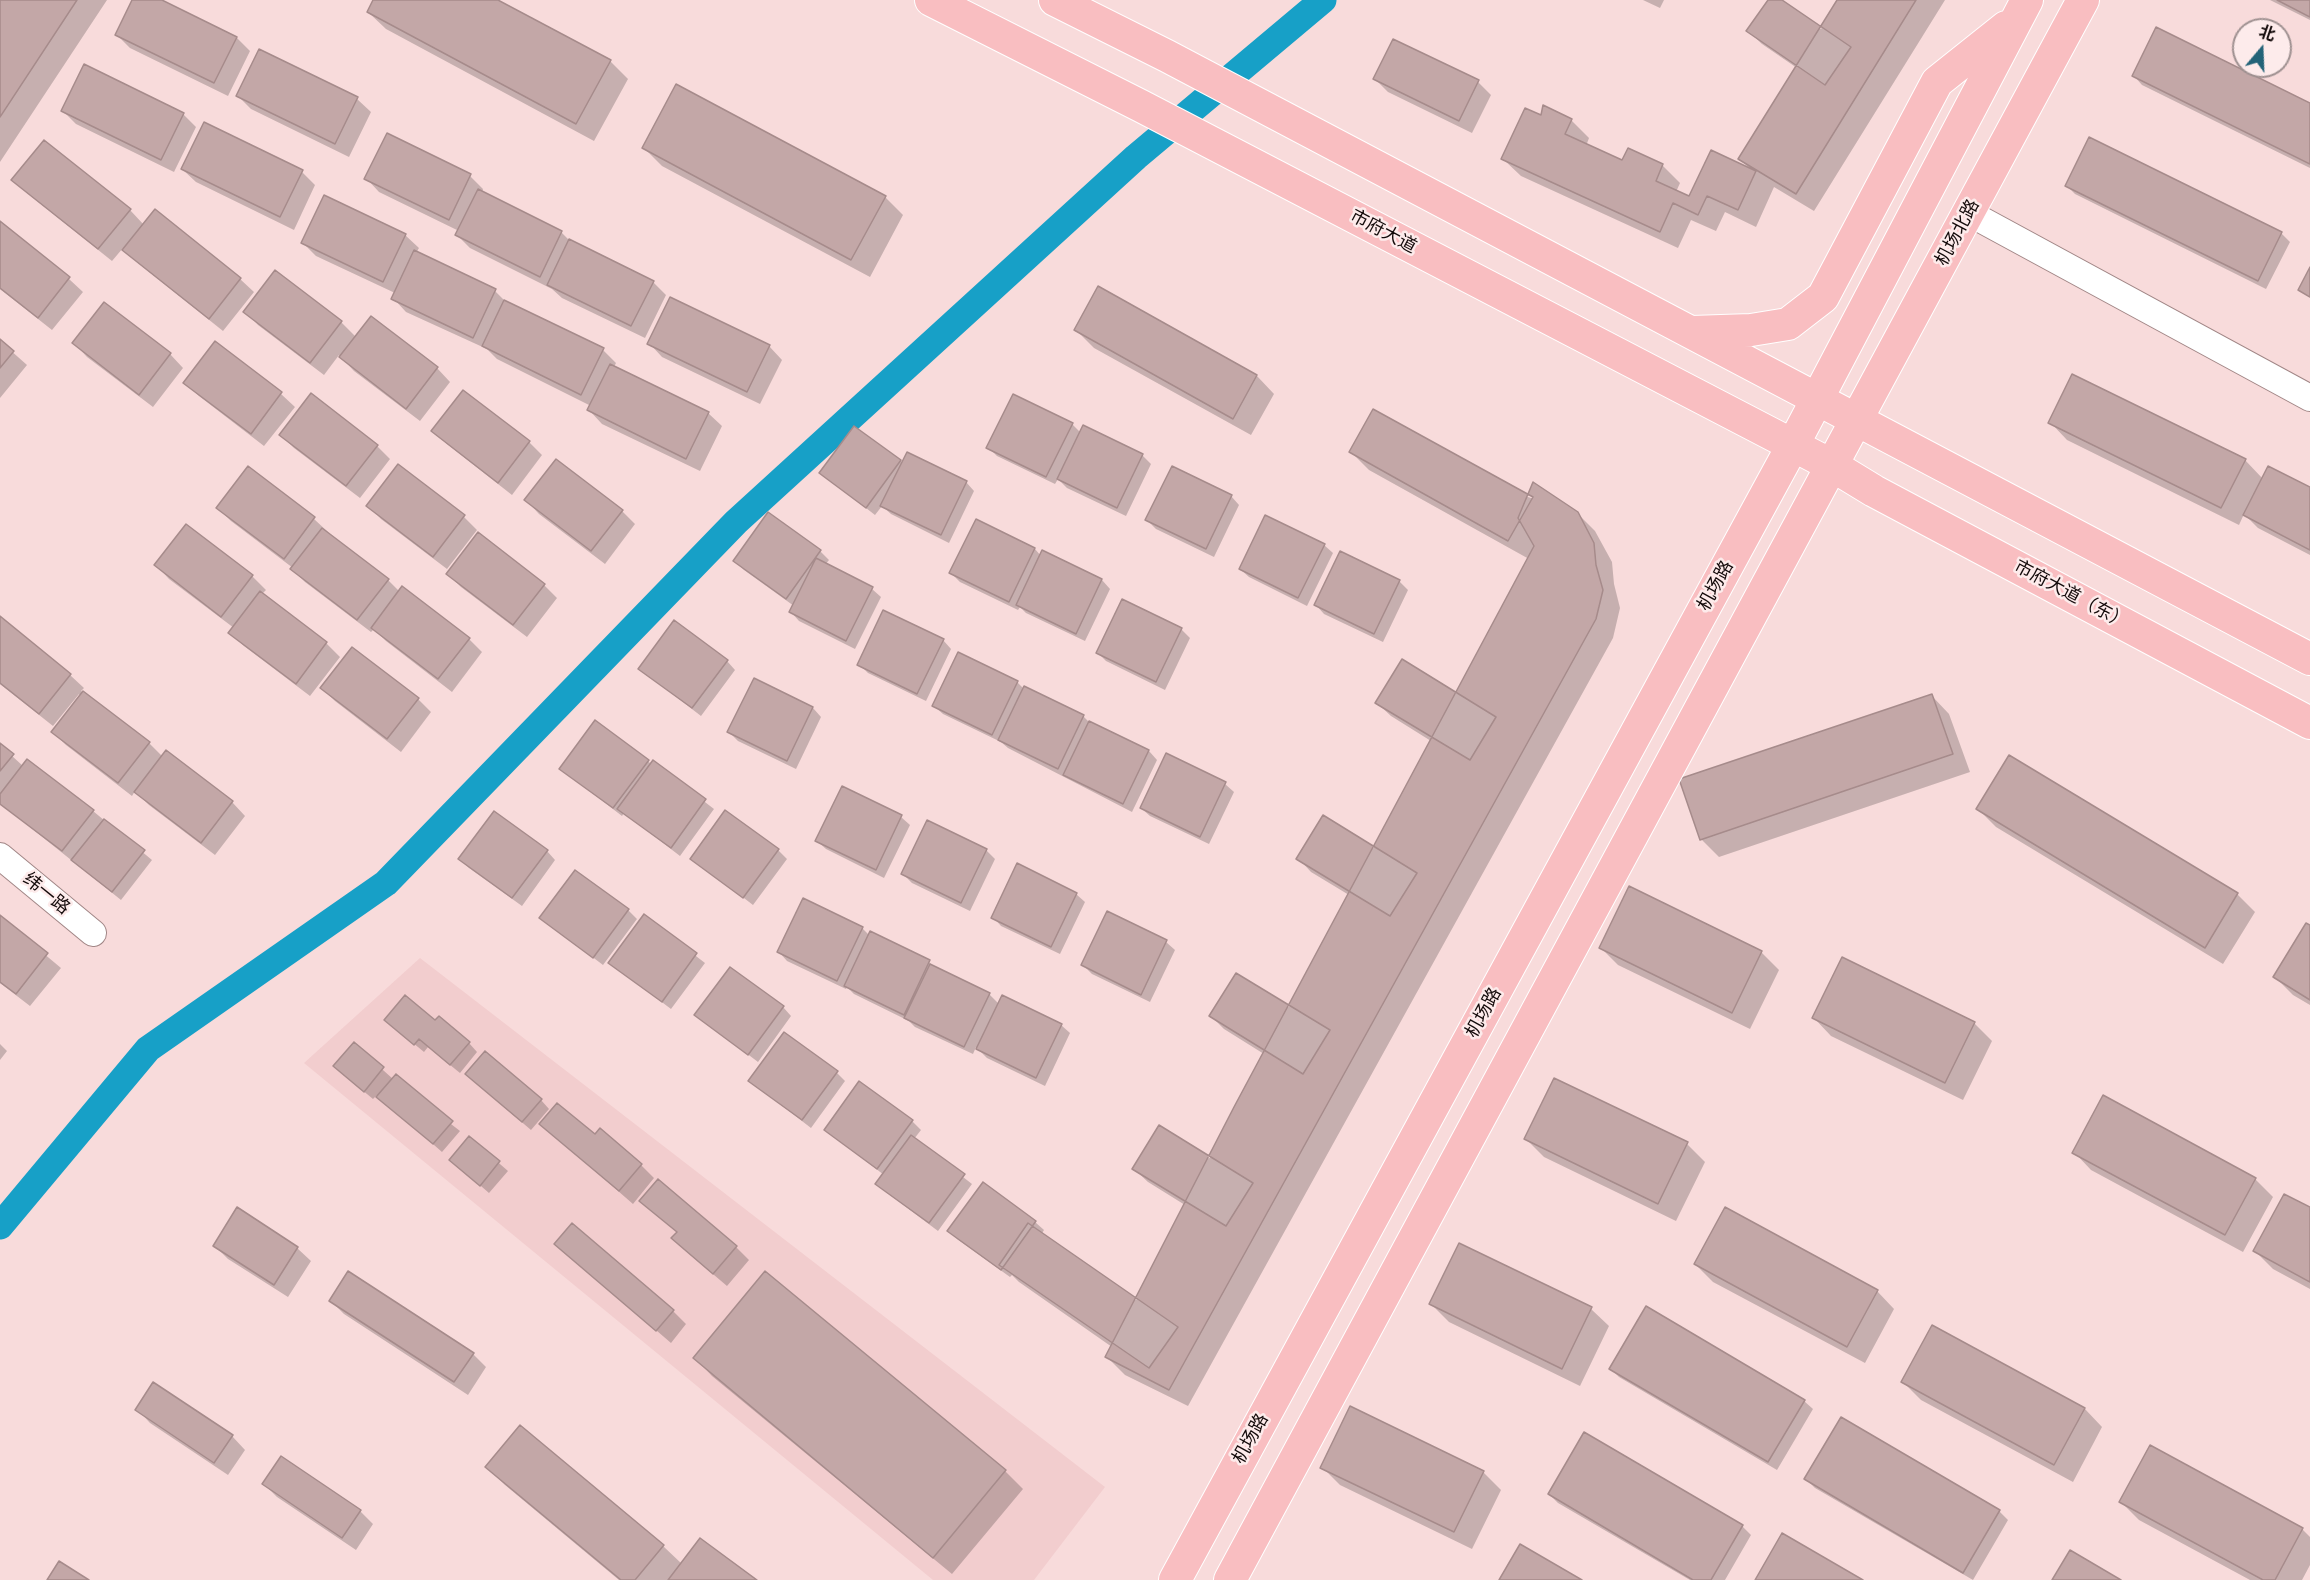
<!DOCTYPE html>
<html>
<head>
<meta charset="utf-8">
<style>
	body { margin:0 }
	#map { position:relative; width:2310px; height:1580px; overflow:hidden; background:#f8dbdb; font-family:"Archivo Narrow","Noto Sans SC",sans-serif }
	canvas { display:block }
	.north { position:absolute; left:2232px; top:18px; width:60px; height:60px; box-sizing:border-box; background:#fdebeb; border:2px solid #9f9191; border-radius:50%; rotate:19deg; font-size:16px; font-weight:700; line-height:24px; text-align:center; color:#130a0a }
	.north::after { content:''; display:block; margin:auto; width:21px; height:27px; background:#236378; clip-path:polygon(50% 0,100% 100%,50% 72%,0 100%) }
</style>
</head>
<body>
<div id="map">
<canvas width="2310" height="1580"></canvas>
<div class="north">北</div>
</div>
<script>
const c = document.querySelector('canvas').getContext('2d');
c.lineJoin = 'round';
function paint(path, color) { c.fillStyle = color; c.fill(path, 'evenodd'); }
const toPath = rows => new Path2D(rows.map(r => 'M' + r).join(''));
function strokePath(path, color, width, dash) { c.strokeStyle = color; c.lineWidth = width; c.lineCap = dash ? 'butt' : 'round'; c.setLineDash(dash || []); c.stroke(path); }
function label(font, color, halo, rows, align = 'center') {
  c.font = font + ' "Archivo Narrow","Noto Sans SC",sans-serif'; c.lineWidth = 5; c.setLineDash([]); c.textBaseline = 'middle'; c.strokeStyle = halo; c.fillStyle = color; for (const [text, x, y, turn = 0] of rows) {
    c.save(); c.translate(x, y); c.rotate((+turn || 0) * Math.PI / 180); c.textAlign = isNaN(turn) ? turn : align; if (halo) c.strokeText(text, 0, 0); c.fillText(text, 0, 0); c.restore();
  }
}
paint(toPath([
	[420,958,1105,1487,1034,1580,933,1580,304,1063]
]), '#f2cdce');
paint(toPath([
	[0,0,107,0,0,162],
	[134,0,159,0,237,38,250,51,228,96,130,48,117,35],
	[375,0,495,0,610,61,628,79,594,141,386,29,368,12],
	[1643,0,1664,0,1660,8],
	[1770,0,1779,0,1821,29,1839,0,1945,0,1814,211,1774,187,1756,227,1725,212,1716,231,1691,220,1678,248,1521,176,1503,159,1542,117,1571,120,1589,138,1586,146,1622,162,1662,165,1680,183,1676,192,1690,198,1750,169,1740,159,1797,68,1762,44,1748,31],
	[2270,0,2310,0,2310,20],
	[259,51,357,99,371,112,349,157,251,109,238,96],
	[2134,76,2310,105,2310,168,2142,85],
	[1375,79,1478,82,1491,95,1472,133,1388,92],
	[63,111,183,114,196,127,174,172,76,124],
	[644,148,885,197,903,215,870,277,662,166],
	[182,169,302,172,315,185,294,230,196,182],
	[470,176,483,189,482,193,561,232,571,242,653,282,666,295,645,338,562,298,552,289,470,248,457,235,459,231,379,192,366,178],
	[13,180,130,210,144,225,155,211,240,279,254,292,223,331,138,263,123,248,112,261,27,193],
	[2067,186,2281,233,2290,242,2266,289,2075,194],
	[0,223,69,279,83,292,52,330,0,289],
	[405,235,419,248,416,253,495,291,507,303,603,350,616,363,614,367,708,413,722,426,700,471,602,424,589,410,591,406,497,359,487,349,406,312,393,298,395,293,316,256,303,243],
	[1099,288,1257,376,1274,394,1251,435,1094,348,1076,330],
	[104,304,170,354,183,368,153,407,87,357,74,343],
	[245,311,341,322,356,337,437,368,450,382,420,421,354,371,339,355,324,375,258,325],
	[0,341,27,365,0,398],
	[649,343,769,346,782,360,760,404,662,357],
	[216,344,281,394,295,407,264,446,199,396,185,383],
	[463,392,529,442,542,455,512,495,447,444,433,431],
	[2050,422,2245,460,2263,479,2310,489,2310,555,2258,528,2244,514,2239,525,2067,440],
	[1072,424,1081,433,1142,455,1151,464,1126,516,1067,488,1058,479,1055,484,997,456,988,447],
	[281,435,377,446,390,459,360,498,294,448],
	[1351,452,1528,497,1577,513,1595,531,1612,562,1614,584,1620,608,1613,638,1188,1406,1125,1375,1107,1357,1112,1347,1019,1282,1012,1275,1010,1277,957,1239,949,1230,983,1184,1035,1222,1044,1230,1041,1235,1136,1300,1185,1205,1148,1182,1134,1169,1210,1158,1264,1054,1224,1029,1211,1016,1289,1007,1349,895,1311,872,1298,858,1374,848,1431,741,1391,716,1377,703,1456,694,1529,559,1369,470],
	[900,461,966,482,974,491,949,543,891,514,882,506,875,515,821,473],
	[398,466,464,517,477,530,447,569,381,519,368,505],
	[248,468,314,519,328,532,327,533,388,580,400,592,469,639,482,652,452,692,386,641,374,629,371,632,305,582,292,569,293,568,231,521,218,508],
	[1231,496,1239,505,1214,557,1156,529,1147,520],
	[526,500,622,511,635,524,605,564,539,514],
	[768,514,820,551,829,560,825,565,872,589,881,597,855,649,799,621,791,612,794,606,744,570,735,561],
	[976,521,1035,549,1041,556,1043,552,1102,580,1110,589,1085,641,1026,613,1020,607,1018,610,960,582,951,573],
	[186,526,252,576,266,590,262,594,326,643,340,657,310,696,244,646,230,633,234,628,169,579,156,565],
	[1324,545,1333,553,1307,606,1249,577,1240,569],
	[448,574,544,585,557,598,527,637,461,587],
	[1399,581,1408,590,1383,642,1324,614,1316,605],
	[0,618,70,675,84,688,81,691,149,743,163,757,232,802,245,816,215,855,149,805,135,791,132,796,66,745,53,732,81,696,79,694,53,726,0,684],
	[1181,629,1190,638,1165,690,1106,661,1098,653],
	[943,640,951,649,926,701,868,673,859,664],
	[727,661,735,670,701,716,640,669],
	[754,680,813,708,821,717,796,769,738,741,729,732],
	[1017,682,1024,689,1083,716,1089,722,1149,751,1157,760,1132,812,1008,748,1001,742,943,714,934,706],
	[322,688,418,699,431,712,401,752,335,701],
	[1932,696,1949,714,1970,772,1719,857,1701,839],
	[0,745,23,766,93,811,152,860,121,900,0,803],
	[648,761,651,764,653,762,714,809,680,856,624,813,622,816,561,769],
	[1225,784,1234,792,1209,844,1150,816,1141,808],
	[1978,809,2237,894,2255,912,2223,964,1996,827],
	[726,812,778,850,787,859,753,905,692,858],
	[901,817,910,825,884,878,826,849,817,841],
	[928,822,986,850,995,859,970,911,912,883,903,874],
	[547,851,555,860,522,906,469,868,460,859],
	[1076,894,1085,902,1060,954,1001,926,993,917],
	[804,900,862,928,870,936,871,933,929,962,935,968,989,994,999,1004,1061,1025,1070,1033,1045,1086,987,1058,976,1047,973,1054,915,1027,909,1021,854,994,847,987,846,989,787,961,779,952],
	[628,910,637,919,603,965,541,918],
	[1108,913,1166,942,1175,950,1150,1002,1092,974,1083,965],
	[644,916,705,963,671,1009,610,963],
	[0,917,61,968,30,1006,0,983],
	[2310,927,2310,1005,2293,995,2275,977],
	[1600,947,1761,952,1779,970,1750,1029,1618,965],
	[783,1007,791,1016,758,1062,696,1015],
	[1814,1018,1974,1023,1992,1041,1963,1100,1831,1036],
	[436,1022,469,1043,477,1052,460,1073,428,1047,424,1052,395,1028],
	[0,1044,7,1051,0,1060],
	[354,1044,393,1079,460,1131,442,1152,377,1095,373,1099,344,1075],
	[837,1073,845,1081,811,1128,750,1081],
	[476,1083,541,1100,549,1109,531,1130],
	[859,1083,912,1121,921,1130,914,1139,972,1184,938,1231,886,1192,877,1184,884,1175,826,1130],
	[541,1124,595,1136,641,1165,654,1178,633,1204],
	[470,1138,508,1171,489,1193,451,1160],
	[1526,1139,1687,1144,1705,1162,1676,1221,1544,1157],
	[2074,1152,2255,1179,2273,1197,2243,1252,2091,1170],
	[641,1201,736,1247,749,1260,727,1286,687,1252,673,1238,678,1233],
	[2310,1209,2310,1289,2273,1269,2255,1251],
	[556,1244,673,1311,686,1324,671,1343],
	[1459,1245,1591,1309,1609,1326,1580,1386,1449,1322,1431,1304],
	[215,1246,297,1248,311,1261,288,1297,228,1259],
	[1695,1264,1877,1291,1894,1309,1865,1363,1713,1282],
	[765,1273,1005,1471,1023,1489,952,1574,712,1376,695,1358],
	[331,1301,473,1354,486,1367,468,1395,344,1314],
	[1611,1369,1804,1401,1813,1409,1777,1470,1619,1377],
	[1903,1382,2085,1409,2102,1427,2073,1482,1921,1400],
	[137,1409,232,1436,245,1450,228,1475,150,1423],
	[1841,1419,1999,1511,2008,1520,1973,1580,1815,1488,1806,1479],
	[1585,1434,1742,1526,1751,1535,1725,1580,1690,1580,1558,1503,1549,1494],
	[487,1467,663,1546,682,1564,754,1580,619,1580,505,1485],
	[1322,1467,1483,1472,1501,1490,1472,1549,1340,1485],
	[264,1484,360,1511,373,1524,356,1550,277,1497],
	[2121,1502,2302,1529,2310,1537,2310,1565,2302,1580,2250,1580,2139,1520]
]), '#0003');
strokePath(toPath([
	[0,1226,148,1049,386,883,736,522,1136,157,1323,0]
]), '#17a0c7', 27);
const building = toPath([
	[0,0,77,0,0,117,0,0],
	[132,0,162,0,237,37,214,83,115,35,132,0],
	[373,0,498,0,611,60,576,124,367,12,373,0],
	[1768,0,1782,0,1851,47,1825,85,1746,31,1768,0],
	[1837,0,1916,0,1796,194,1738,159,1837,0],
	[2277,0,2310,0,2310,17,2277,0],
	[2156,27,2310,103,2310,164,2132,76,2156,27],
	[1393,39,1479,80,1459,121,1373,79,1393,39],
	[259,49,358,97,335,144,236,96,259,49],
	[84,64,184,113,161,160,61,111,84,64],
	[676,84,886,196,851,260,642,148,676,84],
	[1543,105,1572,119,1565,134,1622,160,1628,148,1663,164,1656,181,1689,196,1711,150,1756,171,1738,210,1707,196,1698,215,1673,203,1660,232,1501,159,1525,108,1541,115,1543,105],
	[204,122,303,170,280,217,181,169,204,122],
	[387,133,471,174,449,220,364,179,387,133],
	[2089,137,2282,232,2258,281,2065,186,2089,137],
	[44,140,131,209,98,249,11,180,44,140],
	[478,189,562,231,540,277,455,235,478,189],
	[324,195,406,234,383,282,301,243,324,195],
	[155,209,241,278,209,319,122,250,155,209],
	[0,221,70,277,38,318,0,288,0,221],
	[569,239,654,281,631,326,547,285,569,239],
	[414,250,496,289,473,338,391,299,414,250],
	[2310,267,2310,297,2298,290,2310,267],
	[275,270,342,321,310,363,243,312,275,270],
	[1098,286,1257,375,1233,419,1074,330,1098,286],
	[670,297,770,345,747,392,647,344,670,297],
	[504,300,604,348,581,395,482,346,504,300],
	[104,302,171,353,139,395,72,343,104,302],
	[371,316,438,367,406,409,339,357,371,316],
	[0,339,14,351,0,368,0,339],
	[215,341,282,392,251,434,183,383,215,341],
	[610,364,709,412,686,459,587,410,610,364],
	[2072,374,2246,459,2221,508,2048,423,2072,374],
	[463,390,530,441,498,483,431,431,463,390],
	[311,393,378,445,346,486,279,435,311,393],
	[1013,394,1073,423,1046,477,986,448,1013,394],
	[1373,409,1533,497,1508,541,1349,452,1373,409],
	[1083,425,1143,454,1117,508,1057,479,1083,425],
	[854,426,901,460,866,508,819,473,854,426],
	[907,452,967,481,941,535,880,506,907,452],
	[556,459,623,510,591,551,524,500,556,459],
	[398,464,465,515,433,557,366,506,398,464],
	[248,466,315,517,284,559,216,508,248,466],
	[1172,466,1232,495,1206,549,1145,520,1172,466],
	[2268,466,2310,487,2310,550,2243,515,2268,466],
	[1533,482,1578,512,1594,543,1596,565,1603,590,1596,619,1169,1390,1105,1357,1234,1107,1534,546,1518,518,1533,482],
	[768,512,821,550,786,599,733,561,768,512],
	[1265,515,1325,544,1298,598,1239,569,1265,515],
	[976,519,1035,548,1009,602,949,573,976,519],
	[186,524,253,575,221,617,154,565,186,524],
	[322,528,389,579,357,620,290,569,322,528],
	[478,532,545,584,513,625,446,574,478,532],
	[1042,550,1102,579,1076,634,1016,605,1042,550],
	[1340,551,1400,580,1374,634,1314,605,1340,551],
	[816,558,873,587,846,641,789,612,816,558],
	[402,586,470,638,438,679,371,628,402,586],
	[260,591,327,642,296,684,228,633,260,591],
	[1122,599,1182,628,1156,682,1096,653,1122,599],
	[883,610,944,639,917,694,857,665,883,610],
	[0,616,71,674,39,714,0,683,0,616],
	[674,620,728,660,692,708,638,669,674,620],
	[352,647,419,698,387,739,320,688,352,647],
	[958,652,1018,681,992,735,932,706,958,652],
	[1402,659,1496,717,1470,760,1375,703,1402,659],
	[754,678,813,707,787,761,727,732,754,678],
	[1024,686,1084,715,1058,769,998,740,1024,686],
	[83,691,150,742,118,783,51,732,83,691],
	[1932,694,1953,754,1700,840,1679,779,1932,694],
	[595,720,649,760,613,808,559,769,595,720],
	[1089,721,1149,750,1123,804,1063,775,1089,721],
	[0,743,14,754,0,771,0,743],
	[166,750,233,801,201,843,134,792,166,750],
	[1166,753,1226,782,1200,837,1140,808,1166,753],
	[2009,755,2238,893,2205,948,1976,809,2009,755],
	[27,759,94,810,62,851,0,804,0,794,27,759],
	[653,760,706,799,671,848,617,809,653,760],
	[842,786,902,815,876,870,815,841,842,786],
	[725,810,779,849,743,898,690,859,725,810],
	[494,811,548,850,512,898,458,859,494,811],
	[1323,815,1417,873,1390,916,1296,859,1323,815],
	[104,819,145,850,112,892,71,860,104,819],
	[927,820,987,849,961,903,901,874,927,820],
	[1017,863,1077,893,1051,947,991,918,1017,863],
	[575,870,629,909,593,958,539,918,575,870],
	[1629,886,1762,951,1732,1013,1599,948,1629,886],
	[803,898,863,927,837,981,777,952,803,898],
	[1107,911,1167,940,1141,995,1081,965,1107,911],
	[644,914,697,953,662,1002,608,963,644,914],
	[0,915,48,953,16,994,0,982,0,915],
	[2306,923,2310,925,2310,1000,2273,977,2306,923],
	[870,931,930,960,904,1015,844,986,870,931],
	[1842,957,1975,1022,1945,1083,1812,1018,1842,957],
	[930,964,990,993,964,1047,904,1018,930,964],
	[730,967,784,1006,748,1055,694,1015,730,967],
	[1236,973,1330,1030,1303,1074,1209,1016,1236,973],
	[405,995,435,1020,439,1016,470,1042,450,1065,419,1039,414,1045,384,1020,405,995],
	[1002,995,1062,1024,1036,1078,976,1049,1002,995],
	[784,1032,838,1071,802,1120,748,1081,784,1032],
	[354,1042,384,1067,364,1092,333,1066,354,1042],
	[485,1051,542,1099,522,1122,465,1074,485,1051],
	[396,1074,453,1121,433,1144,376,1097,396,1074],
	[1554,1078,1688,1142,1658,1204,1524,1139,1554,1078],
	[859,1081,913,1120,877,1169,824,1130,859,1081],
	[2103,1095,2256,1178,2225,1235,2072,1153,2103,1095],
	[557,1103,595,1134,600,1128,642,1164,619,1191,539,1124,557,1103],
	[1159,1125,1253,1183,1226,1226,1132,1169,1159,1125],
	[911,1135,965,1174,929,1223,875,1184,911,1135],
	[469,1136,500,1161,480,1186,449,1160,469,1136],
	[658,1179,737,1246,713,1274,671,1238,677,1232,639,1201,658,1179],
	[983,1182,1036,1221,1001,1270,947,1231,983,1182],
	[2284,1194,2310,1207,2310,1282,2253,1251,2284,1194],
	[237,1207,298,1247,274,1285,213,1246,237,1207],
	[1725,1207,1878,1290,1847,1347,1694,1264,1725,1207],
	[572,1223,674,1310,656,1331,554,1244,572,1223],
	[1028,1223,1178,1327,1149,1368,999,1265,1028,1223],
	[1459,1243,1592,1307,1562,1369,1429,1304,1459,1243],
	[348,1271,474,1353,454,1382,329,1301,348,1271],
	[765,1271,1006,1470,933,1558,693,1358,765,1271],
	[1646,1306,1805,1400,1768,1462,1609,1369,1646,1306],
	[1932,1325,2085,1408,2054,1465,1901,1382,1932,1325],
	[153,1382,233,1435,214,1463,135,1410,153,1382],
	[1350,1406,1484,1471,1454,1532,1320,1468,1350,1406],
	[1841,1417,2000,1510,1963,1573,1804,1479,1841,1417],
	[520,1425,664,1545,635,1580,621,1580,485,1467,520,1425],
	[1584,1432,1743,1525,1711,1580,1693,1580,1548,1494,1584,1432],
	[2150,1445,2303,1528,2275,1580,2263,1580,2119,1502,2150,1445],
	[281,1456,361,1510,342,1538,262,1484,281,1456],
	[1782,1533,1863,1580,1755,1580,1782,1533],
	[700,1538,757,1580,668,1580,700,1538],
	[1520,1544,1582,1580,1499,1580,1520,1544],
	[2070,1550,2121,1580,2052,1580,2070,1550],
	[59,1561,89,1580,47,1580,59,1561]
]);
paint(building, '#c3a7a7');
strokePath(building, '#a68b8b', 1.5);
const minor = toPath([
	[1969,213,2310,398],
	[0,856,93,933]
]);
const major = toPath([
	[931,0,1141,106,1833,466,1874,491,2310,723],
	[1055,0,1167,56,2310,659],
	[1692,332,1751,330,1788,324,1823,297,1937,82,2006,27],
	[1175,1580,1793,445,2027,0],
	[1230,1580,2083,0]
]);
strokePath(minor, '#a18686', 28);
strokePath(major, '#fff', 34);
strokePath(minor, '#fff', 26);
strokePath(major, '#f9bec1', 32);
label('18px', '#130a0a', '#fdebeb', [
	["市府大道",1383,232,28],
	["机场北路",1958,233,-62],
	["机场路",1716,586,-61],
	["市府大道（东）",2071,595,28],
	["纬一路",46,894,39],
	["机场路",1484,1013,-61],
	["机场路",1251,1439,-61]
]);
</script>
</body>
</html>
